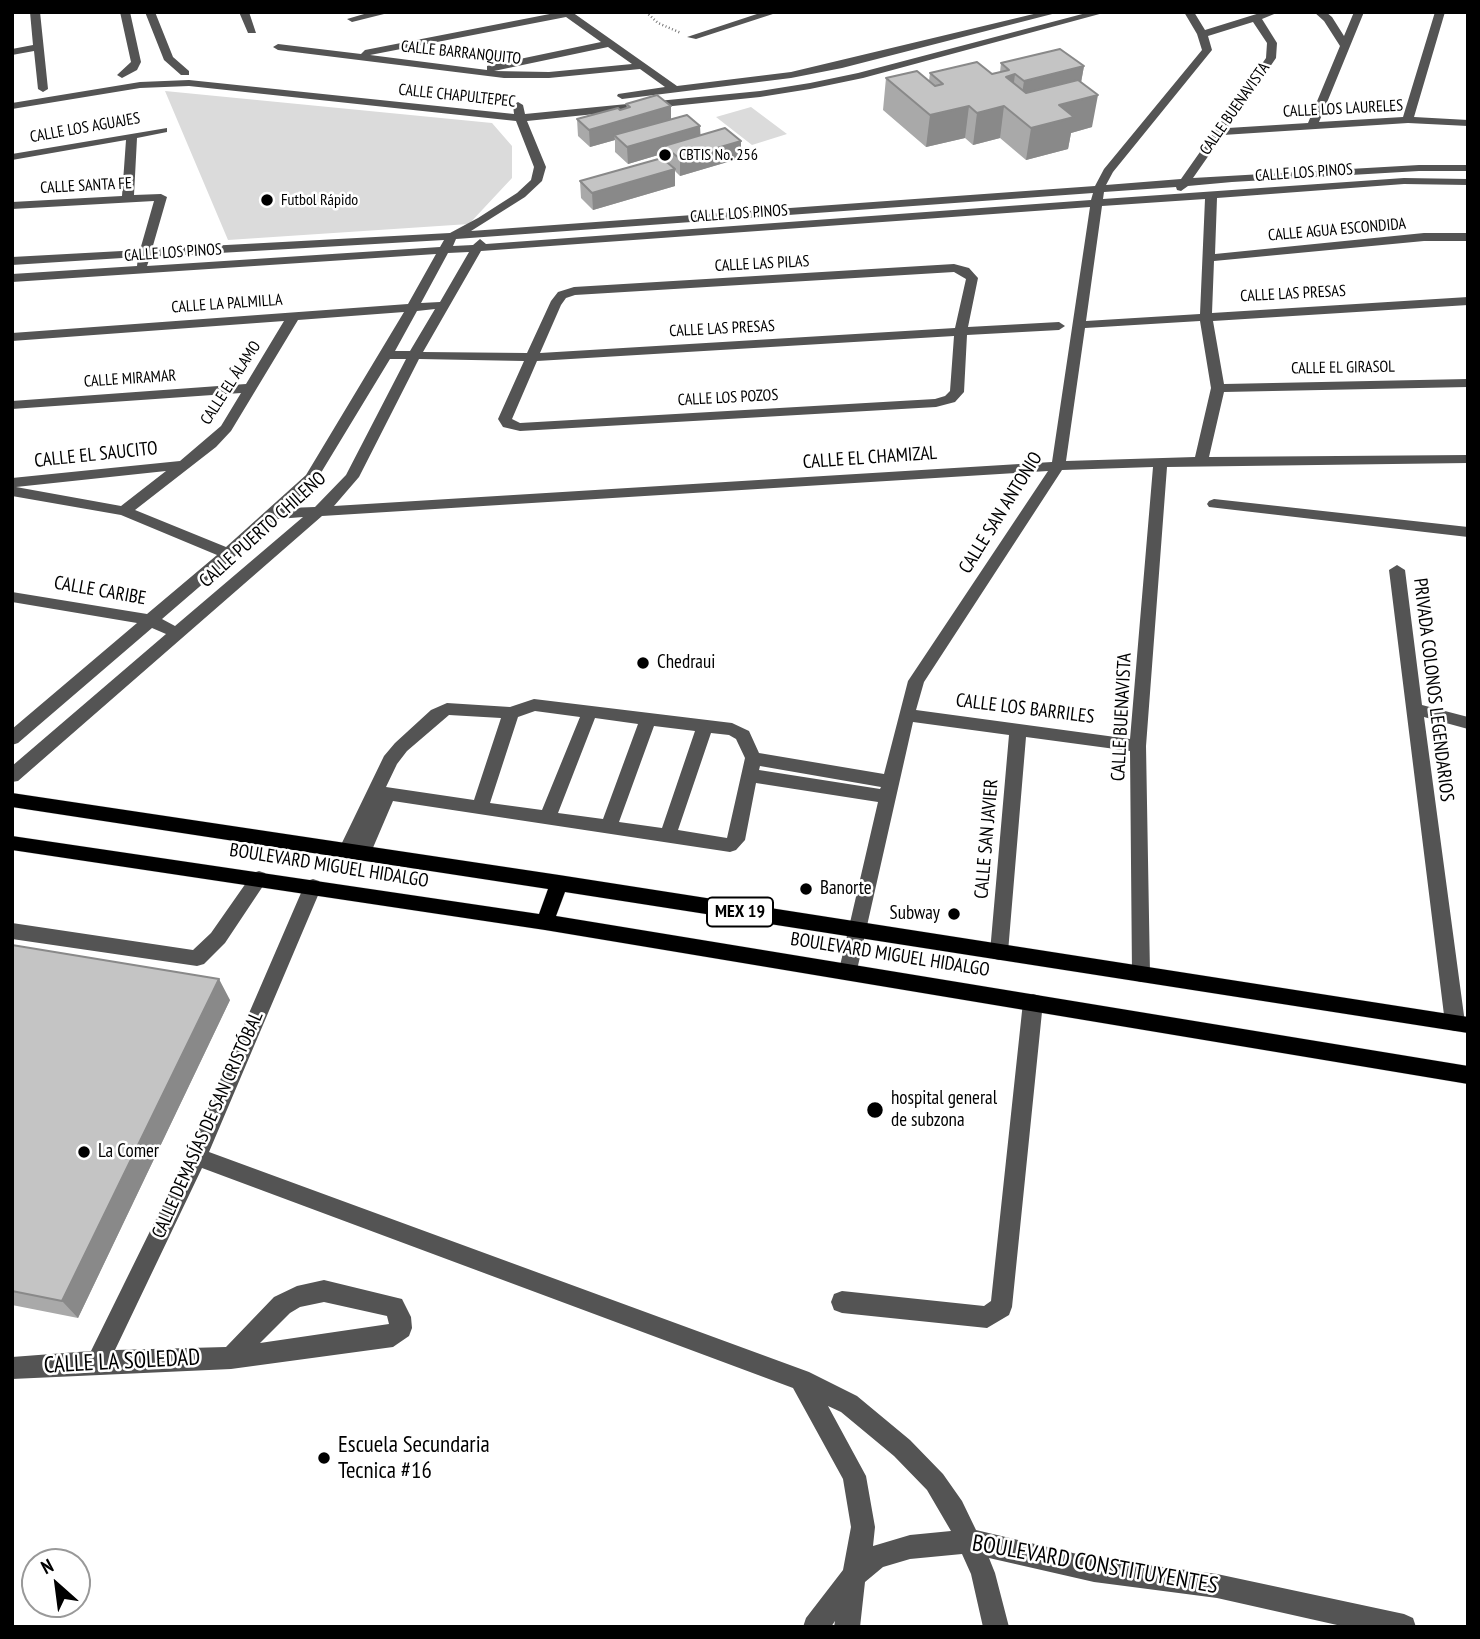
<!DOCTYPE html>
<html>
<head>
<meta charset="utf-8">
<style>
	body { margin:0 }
	#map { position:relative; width:1480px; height:1639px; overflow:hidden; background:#fff; font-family:"PT Sans Narrow",sans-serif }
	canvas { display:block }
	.frame { position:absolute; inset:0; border:14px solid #000; pointer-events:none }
	.north { position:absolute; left:21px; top:1548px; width:70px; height:70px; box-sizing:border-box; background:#fff; border:2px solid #999; border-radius:50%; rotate:332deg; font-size:19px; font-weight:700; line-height:28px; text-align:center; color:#000 }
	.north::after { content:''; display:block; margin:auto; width:24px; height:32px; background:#000; clip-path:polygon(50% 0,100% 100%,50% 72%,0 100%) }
</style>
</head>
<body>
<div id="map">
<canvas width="1480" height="1639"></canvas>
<div class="frame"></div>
<div class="north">N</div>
</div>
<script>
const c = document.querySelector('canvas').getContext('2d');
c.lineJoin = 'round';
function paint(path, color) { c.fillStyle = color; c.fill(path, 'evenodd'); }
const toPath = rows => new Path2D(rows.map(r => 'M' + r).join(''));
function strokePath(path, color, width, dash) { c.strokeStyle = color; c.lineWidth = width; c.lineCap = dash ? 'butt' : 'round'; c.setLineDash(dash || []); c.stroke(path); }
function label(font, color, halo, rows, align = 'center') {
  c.font = font + ' "PT Sans Narrow",sans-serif'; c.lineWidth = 5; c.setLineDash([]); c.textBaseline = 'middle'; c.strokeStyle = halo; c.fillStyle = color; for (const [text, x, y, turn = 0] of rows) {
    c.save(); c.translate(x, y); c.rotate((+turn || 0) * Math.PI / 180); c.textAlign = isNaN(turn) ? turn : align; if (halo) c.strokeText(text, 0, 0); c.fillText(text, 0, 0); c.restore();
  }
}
paint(toPath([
	[165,91,492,123,512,146,512,178,469,224,228,240],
	[751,107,787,134,752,145,716,117]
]), '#dbdbdb');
const major = toPath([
	[12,793,559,875,1468,1017,1468,1033,565,892,556,916,1468,1066,1468,1084,545,930,12,850,12,836,539,914,548,889,12,807,12,793]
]);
strokePath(major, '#dbdbdb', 1);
strokePath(toPath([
	[646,12,658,23,681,33]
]), '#767676', 2.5, [1, 2.5]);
paint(toPath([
	[30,12,40,12,48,89,43,92,38,89,34,51,12,55,12,49,33,45,30,12],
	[120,12,130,12,141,62,137,70,122,78,117,75,131,62,120,12],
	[145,12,155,12,173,57,189,71,189,75,181,75,164,60,145,12],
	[239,12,249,12,256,33,248,33,239,12],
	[371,12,392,12,352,22,347,19,371,12],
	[560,12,572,12,677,86,791,72,1042,12,1060,12,842,68,791,78,622,99,617,96,618,94,665,87,640,69,549,78,504,78,278,50,273,47,278,44,361,54,365,50,560,12],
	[566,17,601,42,491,65,487,66,487,70,370,55,566,17],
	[608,47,632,64,549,72,494,71,608,47],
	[763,12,779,12,696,39,687,37,763,12],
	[1090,12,1107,12,863,78,810,89,760,97,527,121,546,167,542,181,525,197,471,231,1095,186,1104,169,1202,50,1197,34,1184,12,1194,12,1205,30,1263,12,1279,12,1262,19,1277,43,1276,58,1228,128,1308,123,1340,46,1324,21,1314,12,1326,12,1332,17,1344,36,1354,12,1364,12,1319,122,1403,117,1435,12,1445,12,1414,117,1468,120,1468,126,1408,123,1223,135,1193,178,1419,165,1468,165,1468,171,1419,171,1232,182,1188,186,1181,191,1177,190,1176,187,1104,192,1103,199,1404,178,1468,179,1468,185,1404,184,1217,198,1215,254,1424,233,1468,233,1468,241,1424,241,1214,261,1212,313,1468,297,1468,305,1213,321,1224,384,1468,379,1468,387,1224,392,1209,457,1468,455,1468,463,1167,467,1146,746,1150,974,1148,980,1141,982,1134,980,1132,974,1130,751,1026,737,1008,952,1006,958,999,960,992,958,990,952,1009,735,913,722,857,970,855,976,848,978,841,976,839,970,878,802,756,783,745,840,736,850,730,852,393,801,369,857,363,859,355,853,348,856,342,854,339,849,384,756,395,743,431,710,447,703,510,707,534,699,732,723,749,731,759,753,884,774,908,681,1048,471,322,516,18,781,12,782,12,766,166,634,152,628,18,743,12,745,12,729,137,623,12,602,12,592,147,614,217,555,121,515,12,496,12,478,180,461,221,426,241,393,12,409,12,401,246,384,284,321,12,341,12,333,408,304,436,254,12,282,12,274,137,266,138,257,12,265,12,257,140,250,154,201,12,209,12,202,122,196,126,140,12,160,12,154,167,128,167,132,137,138,134,195,161,194,167,197,152,249,450,233,478,218,517,193,531,180,534,167,516,121,189,86,140,88,12,109,12,103,140,82,189,80,514,114,513,105,518,102,523,105,525,114,760,91,810,83,858,73,1090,12],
	[1253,22,1267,43,1266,58,1181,179,1106,185,1113,172,1212,50,1208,36,1253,22],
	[1093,193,1091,200,486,244,480,239,473,245,453,246,456,239,1093,193],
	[1205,199,1200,314,1086,321,1102,206,1205,199],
	[1090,207,1052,462,334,506,359,477,419,359,524,361,498,419,503,427,520,431,936,407,955,402,964,392,967,335,1059,330,1065,326,1059,322,968,327,978,278,969,268,954,264,574,287,558,292,551,301,527,353,423,352,481,251,1090,207],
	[444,240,440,247,147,266,150,257,444,240],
	[469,252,440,302,421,303,448,253,469,252],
	[954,272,966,279,955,328,540,353,561,305,566,298,575,295,954,272],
	[435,309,410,351,395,351,417,311,435,309],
	[404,312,306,475,226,547,135,510,216,447,231,431,298,320,404,312],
	[1200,321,1211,388,1195,457,1066,461,1085,328,1200,321],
	[954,336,950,391,945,396,935,399,520,423,512,419,537,361,954,336],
	[390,359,406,359,346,475,315,507,288,508,316,481,390,359],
	[1153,467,1130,739,916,710,924,682,1062,470,1153,467],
	[166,471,121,506,16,487,166,471],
	[303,517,175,626,162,619,278,519,303,517],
	[535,711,580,717,542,810,490,803,518,717,535,711],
	[449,715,501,718,474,800,386,787,397,764,407,751,449,715],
	[595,718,638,724,603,819,558,813,595,718],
	[654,726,695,731,662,828,619,822,654,726],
	[711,733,729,735,736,739,745,758,727,838,678,830,711,733],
	[760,766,881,787,880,789,759,770,760,766],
	[1214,499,1468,527,1468,537,1209,507,1207,504,1209,501,1214,499],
	[1397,565,1405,570,1422,705,1468,717,1468,729,1424,717,1465,1023,1462,1029,1455,1031,1448,1029,1445,1023,1389,570,1397,565],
	[259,871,265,873,268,878,265,883,225,943,204,964,197,966,12,939,12,923,193,950,211,933,253,873,259,871],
	[313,879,319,881,322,886,209,1152,809,1372,857,1396,910,1440,943,1474,962,1501,976,1530,1094,1558,1217,1574,1404,1614,1413,1618,1416,1627,1346,1627,1217,1598,1094,1582,989,1558,995,1573,1009,1627,983,1627,971,1574,962,1554,910,1559,883,1567,865,1582,860,1627,834,1627,835,1621,831,1627,803,1627,806,1618,843,1570,851,1527,843,1479,793,1388,202,1168,115,1350,226,1347,274,1297,297,1286,324,1280,402,1299,411,1317,412,1328,409,1336,393,1347,231,1369,12,1379,12,1357,91,1351,189,1152,304,886,307,881,313,879],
	[324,1302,387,1316,389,1324,260,1343,290,1313,300,1307,324,1302],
	[828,1406,841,1412,894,1456,927,1490,951,1531,910,1535,873,1546,875,1527,866,1476,828,1406],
	[1033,994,1040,996,1043,1002,1012,1307,1009,1315,987,1328,842,1313,834,1310,831,1302,834,1294,842,1291,984,1306,991,1301,1023,1002,1026,996,1033,994]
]), '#545454');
paint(major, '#000');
paint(toPath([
	[1001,63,1084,66,1081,83,1092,127,1071,133,1068,149,1026,160,1000,138,973,145,965,138,926,147,883,110,886,78,929,81,930,73,992,74,1000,72],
	[626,104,671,106,671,119,741,158,680,176,675,171,675,186,593,210,581,198,580,181,665,160,665,153,628,164,615,152,615,140,590,147,578,136,577,119,627,108],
	[12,945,230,1000,78,1318,12,1305]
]), '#a9a9a9');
paint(toPath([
	[1084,66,1078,98,1019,113,1024,81],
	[1015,74,1011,106,1004,106,1000,138,973,145,977,113,1006,77],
	[1098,95,1092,127,1071,133,1068,149,1026,160,1031,128,1059,105],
	[671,106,671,123,614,135,615,140,590,147,589,130],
	[969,106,965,138,926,147,930,115],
	[700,126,701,143,664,146,665,153,628,164,627,147],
	[741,141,741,158,680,176,680,159],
	[675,169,675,186,593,210,592,193],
	[219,979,230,1000,78,1318,62,1301]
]), '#898989');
const building = toPath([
	[1060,49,1084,66,1024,81,1015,74,1006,77,1026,93,1078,80,1098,95,1059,105,1074,117,1031,128,1004,106,977,113,969,106,930,115,886,78,917,71,935,86,943,84,930,73,977,62,992,74,1009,70,1001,63,1060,49],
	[657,95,671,106,589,130,577,119,618,108,620,110,630,107,626,104,657,95],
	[687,115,700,126,627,147,614,135,687,115],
	[725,128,741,141,680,159,664,146,725,128],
	[662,158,675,169,592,193,580,181,662,158],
	[12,945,219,979,62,1301,12,1291,12,945]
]);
paint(building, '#c4c4c4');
strokePath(building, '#898989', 2);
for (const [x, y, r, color] of [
	[665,155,7,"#000"],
	[267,200,7,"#000"],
	[643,663,7,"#000"],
	[806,889,7,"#000"],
	[954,914,7,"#000"],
	[875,1110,9,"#000"],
	[84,1152,7,"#000"],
	[324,1458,7,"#000"]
]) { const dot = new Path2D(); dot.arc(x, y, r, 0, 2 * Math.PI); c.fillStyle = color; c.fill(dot); strokePath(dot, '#fff', 2.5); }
label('16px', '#000', '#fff', [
	["CALLE BARRANQUITO",461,53,6],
	["CALLE CHAPULTEPEC",457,96,6],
	["CALLE BUENAVISTA",1235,109,-55],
	["CALLE LOS LAURELES",1343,109,-3],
	["CALLE LOS AGUAJES",85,128,-10],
	["CALLE LOS PINOS",1304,173,-4],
	["CALLE SANTA FE",86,186,-3],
	["CALLE LOS PINOS",739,214,-4],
	["CALLE AGUA ESCONDIDA",1337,230,-5],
	["CALLE LOS PINOS",173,253,-4],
	["CALLE LAS PILAS",762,264,-3],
	["CALLE LAS PRESAS",1293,294,-3],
	["CALLE LA PALMILLA",227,304,-4],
	["CALLE LAS PRESAS",722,329,-3],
	["CALLE EL GIRASOL",1343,368,-1],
	["CALLE MIRAMAR",130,379,-4],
	["CALLE EL ÁLAMO",231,383,-57],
	["CALLE LOS POZOS",728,398,-3]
]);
label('16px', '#000', '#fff', [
	["CBTIS No. 256",679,155],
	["Futbol Rápido",281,200]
], 'left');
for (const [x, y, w] of [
	[740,912,66]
]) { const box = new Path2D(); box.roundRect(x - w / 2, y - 14.5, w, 29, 5); c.fillStyle = '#fff'; c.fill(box); strokePath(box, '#000', 2); }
label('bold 18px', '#000', null, [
	["MEX 19",740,912]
]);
label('19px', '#000', '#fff', [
	["CALLE EL SAUCITO",96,455,-6],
	["CALLE EL CHAMIZAL",870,458,-4],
	["CALLE SAN ANTONIO",1001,513,-58],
	["CALLE PUERTO CHILENO",263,530,-42],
	["CALLE CARIBE",100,591,10],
	["PRIVADA COLONOS LEGENDARIOS",1433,690,83],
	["CALLE LOS BARRILES",1025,709,7],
	["CALLE BUENAVISTA",1122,717,-87],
	["CALLE SAN JAVIER",987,839,-85],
	["BOULEVARD MIGUEL HIDALGO",329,866,9],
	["BOULEVARD MIGUEL HIDALGO",890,955,9],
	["CALLE DEMASÍAS DE SAN CRISTÓBAL",208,1125,-66]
]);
label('19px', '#000', '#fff', [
	["Chedraui",657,663],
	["Banorte",820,889],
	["Subway",940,914,"right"],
	["hospital general",891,1099],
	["de subzona",891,1121],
	["La Comer",98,1152]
], 'left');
label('23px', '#000', '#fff', [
	["CALLE LA SOLEDAD",122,1362,-3],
	["BOULEVARD CONSTITUYENTES",1095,1565,10]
]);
label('23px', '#000', '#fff', [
	["Escuela Secundaria",338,1445],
	["Tecnica #16",338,1471]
], 'left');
</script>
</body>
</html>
